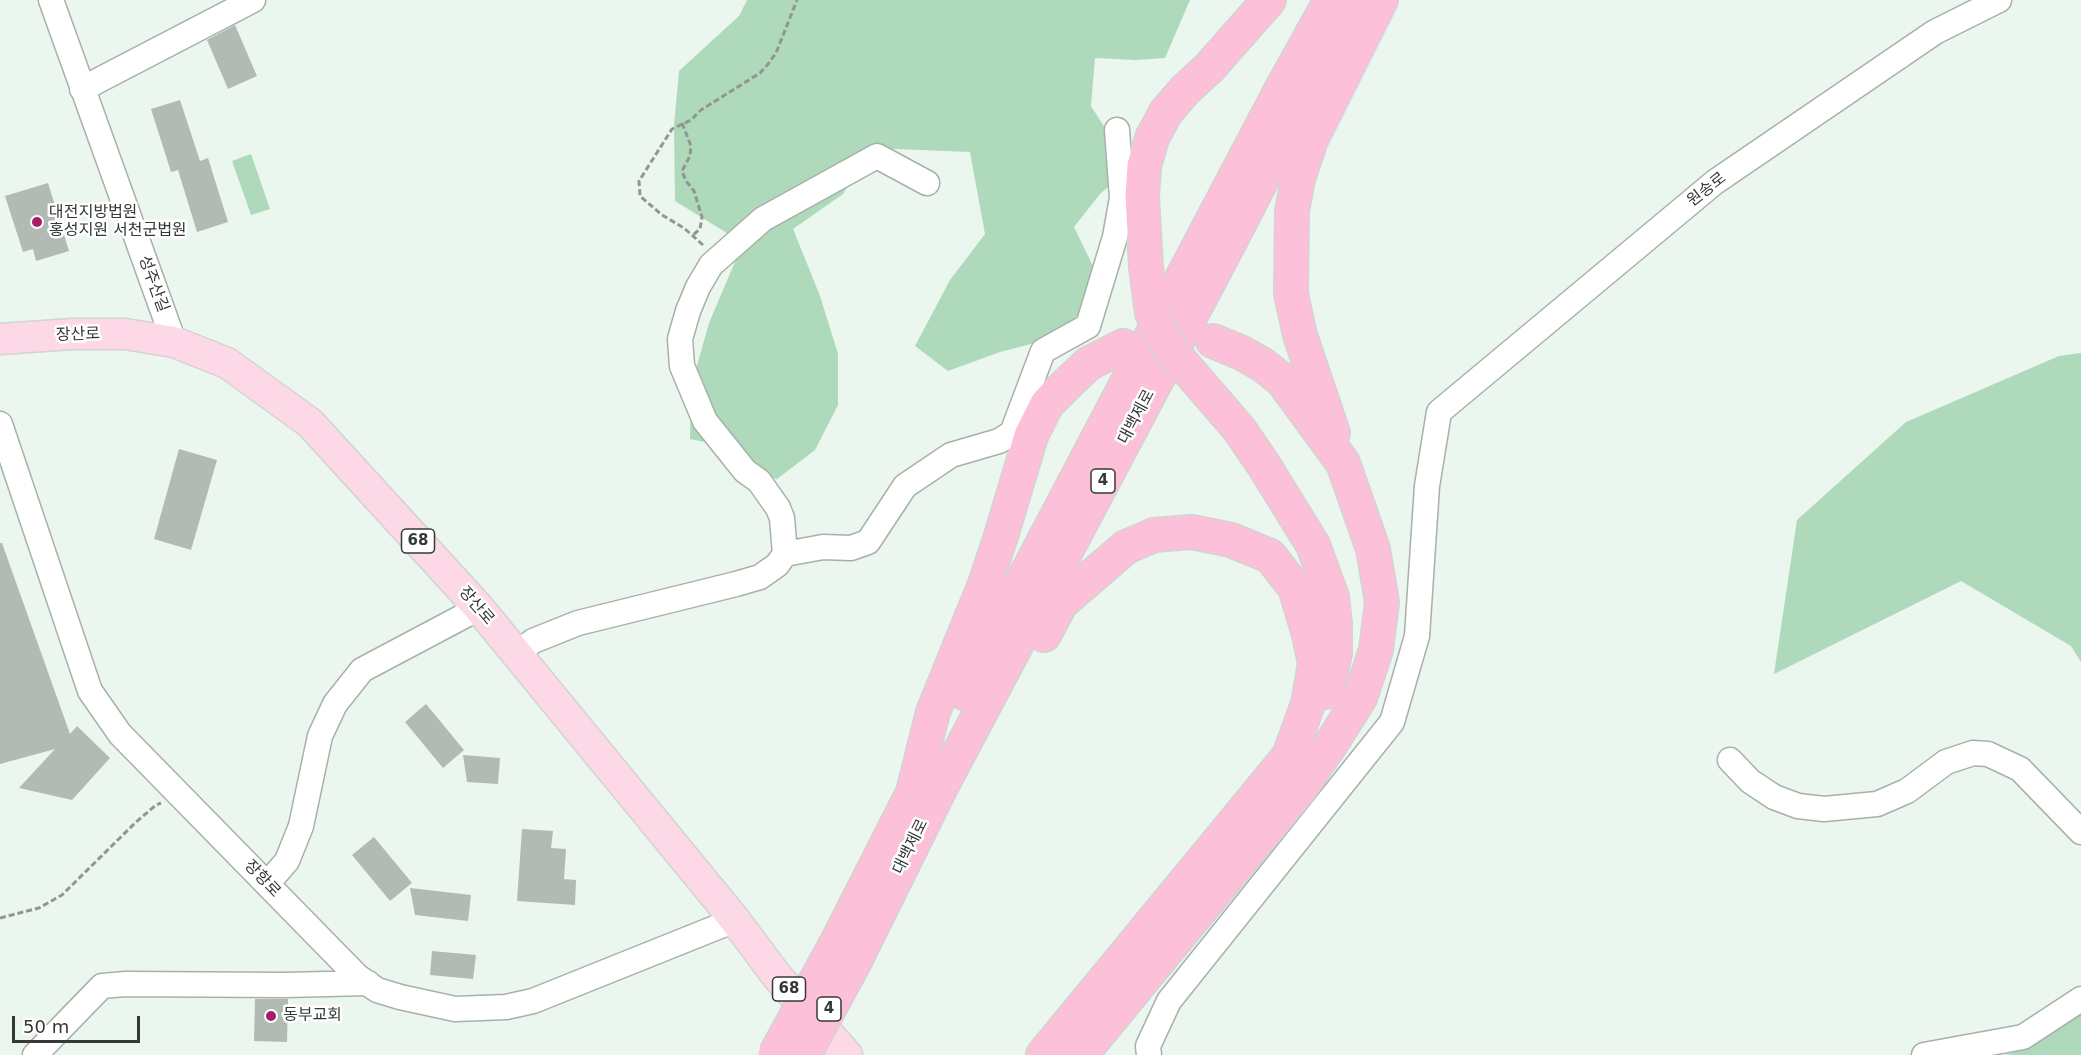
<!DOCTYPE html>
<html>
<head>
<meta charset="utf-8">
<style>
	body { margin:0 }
	#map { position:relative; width:2081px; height:1055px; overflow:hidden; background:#ebf6ee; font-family:"DejaVu Sans",sans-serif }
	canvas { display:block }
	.scale { position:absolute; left:12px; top:1016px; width:128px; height:27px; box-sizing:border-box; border:3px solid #353936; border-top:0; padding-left:8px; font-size:18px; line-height:21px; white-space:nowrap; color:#353936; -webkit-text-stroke:4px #fff; paint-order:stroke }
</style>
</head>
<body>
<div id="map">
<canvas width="2081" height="1055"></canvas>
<div class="scale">50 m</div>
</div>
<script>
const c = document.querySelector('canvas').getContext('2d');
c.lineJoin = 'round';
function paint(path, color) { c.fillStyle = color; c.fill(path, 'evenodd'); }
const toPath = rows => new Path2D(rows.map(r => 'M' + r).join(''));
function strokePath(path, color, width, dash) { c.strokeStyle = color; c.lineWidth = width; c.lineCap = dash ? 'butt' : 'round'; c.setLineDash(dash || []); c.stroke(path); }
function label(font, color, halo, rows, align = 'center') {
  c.font = font + ' "DejaVu Sans","Noto Sans KR",sans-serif'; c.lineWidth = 5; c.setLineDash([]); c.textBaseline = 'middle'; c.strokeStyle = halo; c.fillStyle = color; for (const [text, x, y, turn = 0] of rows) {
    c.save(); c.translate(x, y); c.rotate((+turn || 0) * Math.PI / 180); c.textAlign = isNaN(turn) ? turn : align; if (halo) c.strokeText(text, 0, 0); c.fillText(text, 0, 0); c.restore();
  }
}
paint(toPath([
	[747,0,1190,0,1165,58,1136,60,1095,58,1091,106,1130,167,1100,194,1074,227,1104,289,1054,338,1000,352,948,371,915,346,950,280,985,234,970,152,871,148,843,194,793,229,820,296,838,354,838,405,815,450,777,479,749,471,739,449,690,439,691,387,709,323,743,243,675,201,674,125,679,71,739,16],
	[251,154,270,209,251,215,232,161],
	[2081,353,2081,662,2071,646,1961,581,1774,674,1797,520,1906,422,2059,356],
	[2081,1008,2081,1055,2005,1055,2024,1049]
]), '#aed9ba');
paint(toPath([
	[235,25,257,76,228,89,207,40],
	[180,100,200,161,208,158,228,222,197,232,178,170,171,172,151,109],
	[48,183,69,251,36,261,33,249,23,252,5,196],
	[179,449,217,460,191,550,154,539],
	[0,543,2,543,70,734,77,726,110,758,72,800,19,788,55,749,0,764],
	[426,704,464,750,443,768,405,722],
	[463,755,500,758,498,784,467,782],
	[522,829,553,831,551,848,566,849,564,879,576,880,575,905,517,901],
	[374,837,412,883,390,901,352,855],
	[410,888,471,895,468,921,415,915],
	[432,951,476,955,473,979,430,975],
	[255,999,288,999,287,1042,254,1041]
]), '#b1bbb4');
const minor = toPath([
	[51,0,174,342],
	[82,89,253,0],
	[0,424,90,691,120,734,357,976,377,990,400,997,455,1009,506,1007,533,1001,735,920],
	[785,554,823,547,851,548,868,542,905,486,951,455,999,441,1012,433,1043,351,1088,326,1115,237,1122,198,1117,130],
	[517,654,533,641,578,623,736,584,760,577,777,565,785,554,782,518,778,508,759,481,745,471,705,421,682,366,680,339,688,311,698,287,711,265,763,219,877,156,927,183],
	[1730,760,1750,781,1774,797,1798,806,1824,809,1877,804,1907,791,1946,762,1973,753,1988,754,2020,769,2081,832],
	[267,884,287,861,301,826,320,736,335,704,362,670,479,608],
	[35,1055,102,986,125,984,285,985,368,983],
	[1149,1055,1148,1046,1169,1001,1392,722,1417,636,1427,486,1439,412,1715,182,1935,32,1999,0],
	[1924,1055,2023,1037,2081,999]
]);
const major = toPath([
	[0,339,72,334,125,334,174,342,227,363,310,423,479,608,735,920,776,975,847,1055]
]);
const highway = toPath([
	[1152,313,1146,267,1142,196,1144,166,1152,138,1166,112,1185,90,1209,68,1269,0],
	[1182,363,1239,429,1263,464,1313,545,1332,597,1335,624,1335,654,1326,692],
	[1333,433,1300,335,1291,294,1292,211,1298,179,1311,140,1381,0],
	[964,693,1280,92,1327,7],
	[913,792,933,712,985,584,1001,536,1031,436,1047,404,1066,385,1088,364,1123,346],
	[836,944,924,771],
	[854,963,941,787,1225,251,1355,0],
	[1043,1055,1289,756,1308,704,1315,663,1308,631,1295,588,1270,556,1231,540,1192,532,1154,535,1126,547,1061,603,1044,635],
	[1081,1055,1301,787,1331,744,1360,698,1376,650,1382,602,1373,549,1343,463,1282,380,1263,365,1242,353,1213,341]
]);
strokePath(minor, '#a7b1a9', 27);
strokePath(major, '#d3d3d3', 33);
strokePath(highway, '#d3d3d3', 36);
strokePath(toPath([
	[682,123,691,146,690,156,682,171,686,181,694,191,702,217,700,229,693,235],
	[703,245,684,228,662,215,640,196,639,181,672,129,691,120,701,110,760,73,769,63,776,53,797,0],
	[0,918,39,908,62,895,135,823,156,805,161,803]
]), '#909792', 3, [6, 3]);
strokePath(minor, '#fff', 24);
strokePath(major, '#fdd9e8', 30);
strokePath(highway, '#fcc0d9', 33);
const highwayBridge = toPath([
	[1152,313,1157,325,1168,345,1182,363],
	[775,1055,836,944],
	[804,1055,854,963]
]);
strokePath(highwayBridge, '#d3d3d3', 36, []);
strokePath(highwayBridge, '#fcc0d9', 33);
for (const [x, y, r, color] of [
	[37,222,6,"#a41e69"],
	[271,1016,6,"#a41e69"]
]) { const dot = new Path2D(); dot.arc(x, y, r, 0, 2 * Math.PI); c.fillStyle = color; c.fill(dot); strokePath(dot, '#fff', 2); }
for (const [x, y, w] of [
	[1103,481,24],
	[418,541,33],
	[789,989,33],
	[829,1009,24]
]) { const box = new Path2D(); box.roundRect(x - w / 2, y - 12, w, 24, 4.5); c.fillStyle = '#fff'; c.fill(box); strokePath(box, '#353936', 1.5); }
label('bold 15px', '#353936', null, [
	["4",1103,481],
	["68",418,541],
	["68",789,989],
	["4",829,1009]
]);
label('16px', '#353936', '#fff', [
	["원송로",1707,190,-38],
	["성주산길",153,284,70],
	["장산로",78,335,-2],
	["대백제로",1137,417,-62],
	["장산로",476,606,49],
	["대백제로",911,847,-64],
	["장항로",262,879,46]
]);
label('16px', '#353936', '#fff', [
	["대전지방법원",49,213],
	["홍성지원 서천군법원",49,231],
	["동부교회",283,1016]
], 'left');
</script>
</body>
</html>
